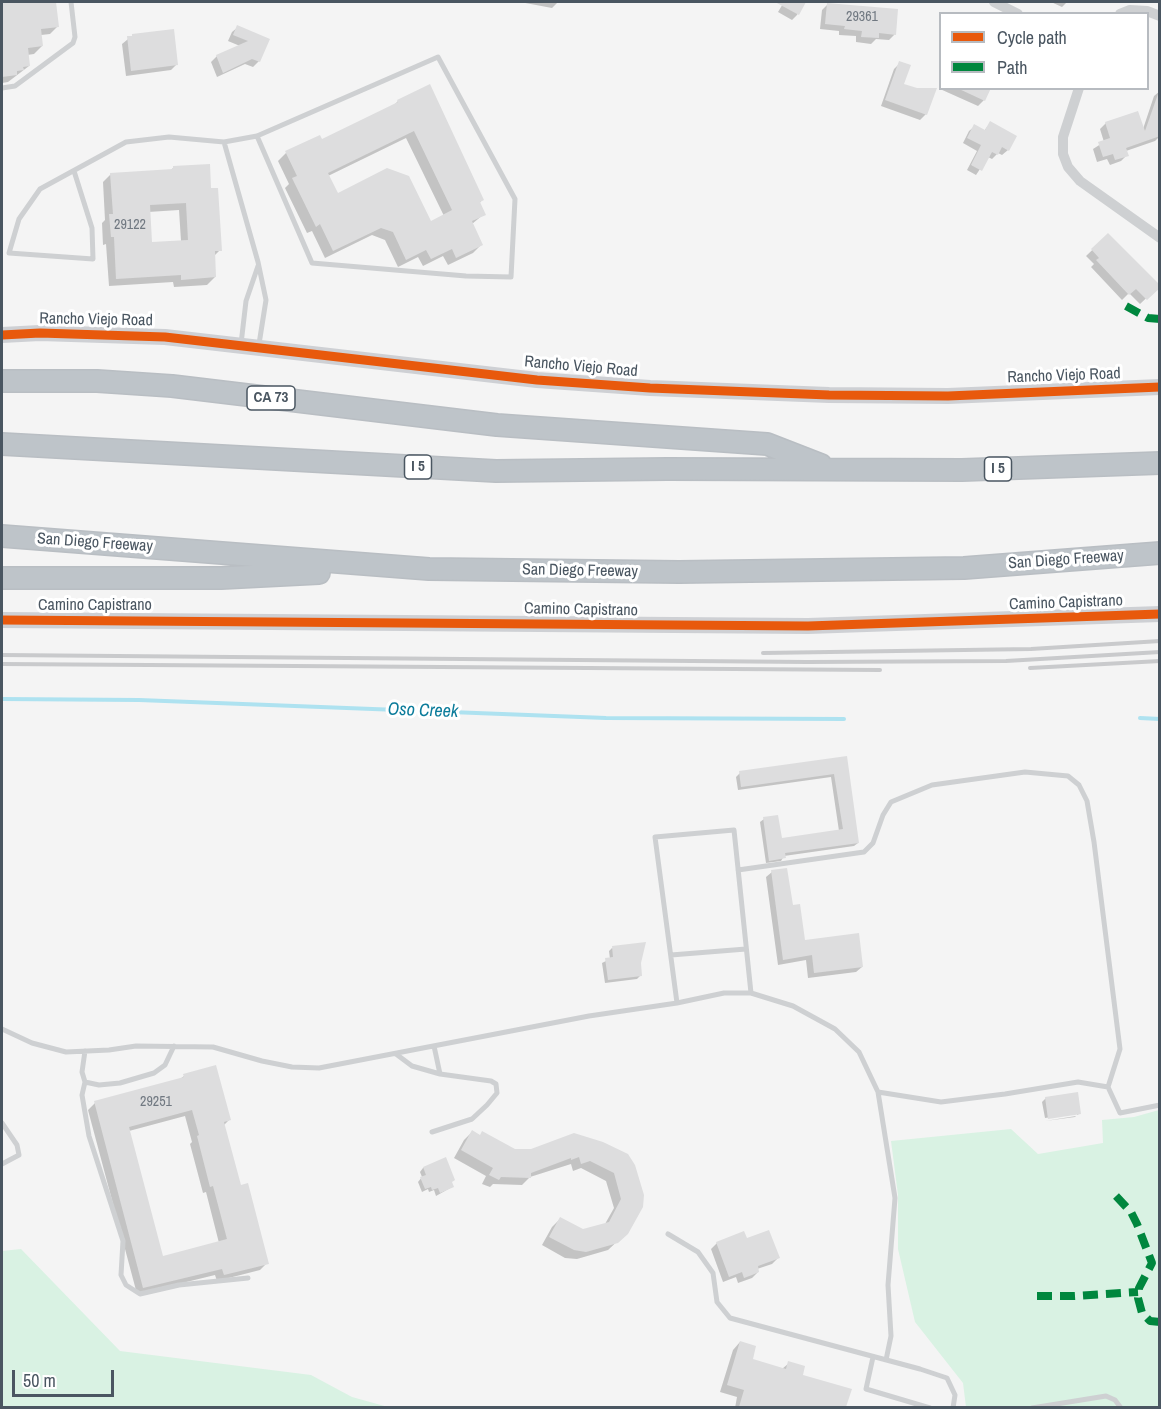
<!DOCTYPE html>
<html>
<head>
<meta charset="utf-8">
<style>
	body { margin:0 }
	#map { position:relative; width:1161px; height:1409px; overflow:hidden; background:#f4f4f4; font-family:"Archivo Narrow",sans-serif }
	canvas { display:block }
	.frame { position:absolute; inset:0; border:3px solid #4a5661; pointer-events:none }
	.legend { position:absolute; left:939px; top:12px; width:210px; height:78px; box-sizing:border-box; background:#fff; border:2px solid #b7bbc0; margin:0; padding:8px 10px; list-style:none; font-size:18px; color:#4a5661 }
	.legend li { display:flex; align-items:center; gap:12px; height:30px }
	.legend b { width:30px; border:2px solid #b7bbc0 }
	.scale { position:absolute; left:12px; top:1370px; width:102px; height:27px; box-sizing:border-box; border:3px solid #4a5661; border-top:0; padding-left:8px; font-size:18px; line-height:21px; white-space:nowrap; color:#4a5661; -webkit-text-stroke:4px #fff; paint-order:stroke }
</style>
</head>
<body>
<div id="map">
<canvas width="1161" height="1409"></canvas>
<div class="frame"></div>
<ul class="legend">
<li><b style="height:8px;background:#e8590c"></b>Cycle path</li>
<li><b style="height:8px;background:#00873e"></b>Path</li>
</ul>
<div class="scale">50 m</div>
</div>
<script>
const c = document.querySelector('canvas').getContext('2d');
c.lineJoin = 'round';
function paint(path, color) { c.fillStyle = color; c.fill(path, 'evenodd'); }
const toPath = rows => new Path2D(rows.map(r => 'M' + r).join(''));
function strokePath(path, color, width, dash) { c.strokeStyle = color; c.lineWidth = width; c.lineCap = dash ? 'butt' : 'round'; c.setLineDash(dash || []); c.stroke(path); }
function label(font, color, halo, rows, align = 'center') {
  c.font = font + ' "Archivo Narrow",sans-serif'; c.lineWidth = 6; c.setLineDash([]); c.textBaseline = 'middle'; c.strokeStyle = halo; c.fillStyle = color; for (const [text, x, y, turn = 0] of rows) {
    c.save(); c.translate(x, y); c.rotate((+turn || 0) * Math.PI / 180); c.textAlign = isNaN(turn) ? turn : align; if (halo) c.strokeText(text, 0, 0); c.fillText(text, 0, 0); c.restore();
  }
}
paint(toPath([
	[1159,1110,1159,1407,966,1407,963,1383,915,1322,898,1249,898,1195,891,1141,1011,1129,1038,1154,1103,1143,1102,1120,1134,1117],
	[21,1249,120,1351,311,1375,352,1397,388,1407,2,1407,2,1251]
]), '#d9f2e3');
paint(toPath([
	[2,2,55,2,58,26,50,34,41,35,42,46,34,54,27,55,29,66,8,82,2,83],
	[520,2,558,2,552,8],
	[784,2,804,2,797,15,792,20,778,12],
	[1051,2,1067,2,1062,7],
	[828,4,895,34,889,40,876,39,871,44,856,42,856,36,839,35,839,31,820,29,822,10],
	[238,27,268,39,259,61,253,67,245,64,217,77,211,62,217,56,240,46,228,41,232,32],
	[133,35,177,64,171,70,126,76,122,44],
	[900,63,902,85,926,114,920,120,881,106,894,69],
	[430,86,482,200,479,204,484,214,472,224,481,245,473,253,448,265,443,256,423,266,418,257,398,267,385,240,372,235,325,258,312,231,307,233,285,188,289,184,278,161,286,153,321,141,392,107,398,101],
	[406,138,444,216,430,223,337,195,328,176],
	[989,88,984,100,978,106,940,89],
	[1160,91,1160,136,1155,141,1126,151,1127,155,1121,161,1110,165,1107,159,1097,162,1093,149,1104,142,1100,129,1106,123,1143,129,1154,96],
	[990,123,1008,150,1002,155,998,153,992,159,988,157,976,175,967,170,977,151,963,143,969,131,975,126,984,131],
	[173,168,220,250,213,257,215,277,207,285,174,287,173,282,109,286,106,244,103,245,102,223,105,220,103,182,111,174,170,171],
	[179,210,181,241,150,243,148,212],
	[1108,235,1159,286,1140,304,1129,293,1122,300,1091,267,1094,264,1086,256],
	[845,758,858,843,854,846,784,856,781,861,766,863,760,822,764,819,780,840,839,831,831,777,738,790,736,777,740,773],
	[772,872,792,907,804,941,862,967,856,972,808,978,806,960,778,965,766,877],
	[612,948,639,963,641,975,637,979,605,983,602,963,610,959,609,951],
	[184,1076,229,1120,224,1125,240,1187,267,1263,260,1270,217,1281,215,1275,137,1294,88,1110,95,1103,180,1079],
	[185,1116,192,1142,190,1144,203,1193,206,1192,219,1243,162,1258,129,1131],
	[1046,1098,1079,1114,1077,1115,1077,1113,1045,1118,1042,1102],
	[1076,1116,1075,1117,1045,1121],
	[472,1132,515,1150,627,1156,622,1237,608,1250,577,1259,565,1258,542,1245,552,1227,560,1219,583,1231,605,1224,614,1208,606,1181,581,1168,573,1171,571,1164,530,1177,522,1185,493,1184,490,1187,482,1184,486,1176,454,1158,464,1140],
	[445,1159,452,1187,436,1196,434,1190,429,1192,428,1189,422,1192,418,1182,422,1177,420,1172,423,1168],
	[746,1240,778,1258,772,1264,757,1269,758,1272,752,1278,738,1283,736,1277,723,1282,711,1249,717,1243],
	[740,1342,751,1360,782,1369,789,1363,801,1376,850,1390,845,1408,735,1408,737,1397,720,1392,733,1350]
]), '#0003');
strokePath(toPath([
	[2,699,139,700,606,718,844,719],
	[1140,718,1160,719]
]), '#aee2f0', 4);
paint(toPath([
	[2,2,56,2,59,27,41,29,43,46,28,48,30,66,23,67,24,70,17,71,17,75,2,77],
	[775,2,806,2,799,15],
	[827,3,898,9,896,35,879,33,879,38,861,37,862,31,844,29,845,26,825,24],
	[237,25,270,39,260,62,252,59,223,73,216,55,248,41,233,35],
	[174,29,178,65,131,71,127,36,132,36,132,34],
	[899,61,911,65,904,84,917,88,937,88,927,115,885,100],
	[430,84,484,200,480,202,486,215,472,221,483,245,456,258,452,249,431,259,426,250,406,260,393,232,381,228,333,251,320,224,316,227,292,178,297,176,285,151,320,135,322,139,398,102,397,100],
	[414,131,452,210,431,221,409,176,387,168,338,193,328,173],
	[957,88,991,88,985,101],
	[1158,94,1160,94,1160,136,1126,148,1129,156,1115,160,1113,154,1103,157,1098,142,1110,138,1105,122,1138,111,1145,131],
	[990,121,1017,136,1009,151,1002,147,998,155,992,152,982,171,971,165,981,145,967,138,974,124,985,130],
	[210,164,211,188,218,188,222,251,215,251,216,277,181,280,181,275,116,279,114,237,111,237,109,214,113,214,110,173,173,169,173,166],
	[186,203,188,240,152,242,150,205],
	[1108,233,1160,285,1160,288,1147,300,1136,289,1129,295,1096,260,1099,258,1091,249],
	[847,756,859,843,785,853,786,858,769,861,763,817,778,815,782,838,843,829,834,774,741,787,739,771],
	[787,868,793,905,800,904,805,940,859,933,863,967,814,973,812,955,783,960,771,870],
	[646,942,641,963,642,976,608,980,605,958,613,957,612,946],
	[216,1065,231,1120,224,1122,241,1185,248,1183,269,1264,224,1275,222,1269,143,1288,94,1101,184,1077,183,1074],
	[192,1110,199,1135,197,1136,210,1187,213,1186,227,1239,163,1256,129,1127],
	[1078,1092,1081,1114,1048,1119,1045,1097],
	[472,1130,480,1135,482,1131,515,1149,531,1149,574,1133,603,1142,628,1154,635,1165,644,1195,643,1207,628,1234,618,1243,586,1252,574,1250,549,1237,560,1217,583,1229,609,1222,621,1199,614,1173,590,1161,581,1164,579,1157,571,1160,571,1158,531,1173,531,1178,501,1177,499,1180,489,1175,493,1168,461,1150],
	[446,1157,455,1180,452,1182,454,1187,440,1193,438,1188,432,1190,431,1187,425,1189,420,1177,426,1175,423,1167],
	[769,1230,780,1258,758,1266,759,1272,752,1275,744,1278,742,1272,729,1277,716,1242,744,1231,747,1238],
	[740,1341,756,1346,753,1359,786,1369,788,1361,805,1366,803,1375,852,1389,846,1407,739,1407,744,1390,727,1385]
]), '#ddddde');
const highway = toPath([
	[2,381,97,381,172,386,497,425,767,444,821,465],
	[2,444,496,471,667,469,962,470,1160,463],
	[2,536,429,569,679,572,964,568,1160,553],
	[2,578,221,578,319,573]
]);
strokePath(highway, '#b9bec3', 24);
strokePath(toPath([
	[2,88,15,86,73,43,75,37,71,2],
	[224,142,258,262,266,300,259,344],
	[74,171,92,228,93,259,9,253,19,219,40,189,126,142,169,137,224,142,257,136,438,57,515,199,511,277,466,276,312,263,257,136],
	[241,344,246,301,258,266],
	[738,870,864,852,873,843,883,815,891,802,932,785,1025,772,1068,776,1079,785,1087,801,1094,842,1120,1049,1108,1087],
	[671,955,746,949],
	[677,1003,655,837,734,830,751,993],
	[2,1029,32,1043,66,1052,109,1050,136,1046,213,1047,262,1061,292,1067,319,1068,589,1016,677,1003,724,993,751,993,793,1006,835,1029,859,1052,878,1092,895,1198,888,1285,891,1336,886,1360],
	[85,1051,82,1072,85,1082,99,1085,120,1083,154,1073,165,1065,174,1046],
	[396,1054,412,1066,440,1074,434,1046],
	[85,1082,82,1095,89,1136,123,1241,121,1275,126,1285,140,1294,179,1285,248,1278],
	[878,1092,941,1102,1005,1094,1078,1082,1108,1087,1120,1113,1160,1105],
	[2,1123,17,1145,19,1155,2,1164],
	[432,1132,472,1119,487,1105,497,1093,496,1084,491,1081,440,1074],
	[668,1234,698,1252,713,1273,717,1302,730,1318,920,1369,947,1378,955,1395,953,1408],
	[873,1357,866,1389,930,1408],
	[1032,1408,1106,1396,1115,1400,1121,1408]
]), '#ced0d2', 5);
strokePath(toPath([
	[994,2,1018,14],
	[1120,14,1130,10,1147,11,1160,16],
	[1079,88,1063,137,1063,154,1068,167,1080,181,1160,238]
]), '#ced0d2', 10);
strokePath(toPath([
	[2,335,40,333,165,337,537,380,650,388,829,395,948,396,1160,387],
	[2,620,808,626,1160,614]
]), '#ced0d4', 16);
strokePath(highway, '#bec4c9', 21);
strokePath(toPath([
	[763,653,1031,649,1160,641],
	[2,655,807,662,1006,661,1160,652],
	[2,664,880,670],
	[1030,668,1160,661]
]), '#c9cacc', 4);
strokePath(toPath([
	[1126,306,1148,318,1160,319],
	[1116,1196,1131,1212,1137,1224,1152,1263,1139,1288,1138,1298,1142,1313,1150,1321,1160,1322],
	[1037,1296,1074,1296,1138,1292]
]), '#00873e', 8, [15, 8]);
strokePath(toPath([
	[2,335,40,333,165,337,537,380,650,388,829,395,948,396,1160,387],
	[2,620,808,626,1160,614]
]), '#e8590c', 9);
label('14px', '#707881', null, [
	["29361",862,17],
	["29122",130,225],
	["29251",156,1102]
]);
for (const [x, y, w] of [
	[271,398,48],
	[418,467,27],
	[998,469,27]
]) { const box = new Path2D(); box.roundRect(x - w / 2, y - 12, w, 24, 4.5); c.fillStyle = '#fff'; c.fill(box); strokePath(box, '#4a5661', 1.5); }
label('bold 15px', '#4a5661', null, [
	["CA 73",271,398],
	["I 5",418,467],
	["I 5",998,469]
]);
label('16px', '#4a5661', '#fff', [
	["Rancho Viejo Road",96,320,1],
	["Rancho Viejo Road",581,367,5],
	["Rancho Viejo Road",1064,376,-2],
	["San Diego Freeway",95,543,4],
	["San Diego Freeway",1066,560,-4],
	["San Diego Freeway",580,571,1],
	["Camino Capistrano",1066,603,-2],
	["Camino Capistrano",95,606],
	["Camino Capistrano",581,610,1]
]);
label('italic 18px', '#0c7c9b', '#fff', [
	["Oso Creek",423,711,2]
]);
</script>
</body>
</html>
